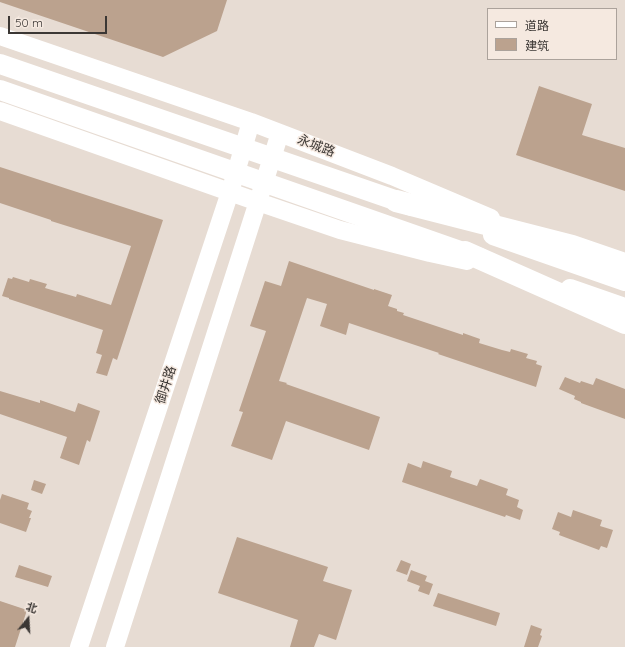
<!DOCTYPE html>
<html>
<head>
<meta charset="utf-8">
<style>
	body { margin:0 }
	#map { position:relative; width:625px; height:647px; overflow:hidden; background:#e7dcd3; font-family:Quicksand,"Noto Sans SC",sans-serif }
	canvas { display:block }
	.legend { position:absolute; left:487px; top:8px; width:130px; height:52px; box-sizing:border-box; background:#f5e9e0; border:1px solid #aba29b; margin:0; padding:5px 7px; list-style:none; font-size:12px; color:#3b3734 }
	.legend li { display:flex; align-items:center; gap:8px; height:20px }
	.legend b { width:20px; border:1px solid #aba29b }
	.north { position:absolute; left:8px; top:599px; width:40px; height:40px; -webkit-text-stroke:3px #f5e9e0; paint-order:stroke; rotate:18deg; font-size:11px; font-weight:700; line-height:16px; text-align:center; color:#3b3734 }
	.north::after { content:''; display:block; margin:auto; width:14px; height:18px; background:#3b3734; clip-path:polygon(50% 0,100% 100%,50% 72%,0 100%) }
	.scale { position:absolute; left:8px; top:16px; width:99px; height:18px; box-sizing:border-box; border:2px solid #3b3734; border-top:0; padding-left:5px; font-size:12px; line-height:14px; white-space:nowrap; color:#3b3734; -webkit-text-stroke:3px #f5e9e0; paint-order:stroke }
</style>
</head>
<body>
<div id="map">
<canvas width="625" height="647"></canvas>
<ul class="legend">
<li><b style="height:5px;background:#fff"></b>道路</li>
<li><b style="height:11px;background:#bba28e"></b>建筑</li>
</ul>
<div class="north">北</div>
<div class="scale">50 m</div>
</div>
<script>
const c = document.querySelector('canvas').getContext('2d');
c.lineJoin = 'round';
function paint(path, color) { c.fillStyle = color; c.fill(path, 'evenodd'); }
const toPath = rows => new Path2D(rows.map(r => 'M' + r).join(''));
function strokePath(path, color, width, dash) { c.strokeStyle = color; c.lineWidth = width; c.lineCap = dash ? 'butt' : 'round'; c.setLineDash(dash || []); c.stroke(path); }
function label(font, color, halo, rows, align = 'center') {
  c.font = font + ' Quicksand,"Noto Sans SC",sans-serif'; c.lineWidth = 3; c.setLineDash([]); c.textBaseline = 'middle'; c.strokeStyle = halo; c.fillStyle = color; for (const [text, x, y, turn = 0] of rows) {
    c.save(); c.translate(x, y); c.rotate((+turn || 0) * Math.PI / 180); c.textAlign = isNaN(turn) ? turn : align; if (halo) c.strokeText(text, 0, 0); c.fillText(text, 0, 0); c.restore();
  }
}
paint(toPath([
	[0,0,227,0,217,31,163,57,0,2],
	[539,86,592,104,582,135,625,148,625,191,516,155],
	[0,167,163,220,117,360,113,358,107,376,96,373,102,355,96,353,103,330,9,299,9,298,2,296,8,278,12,279,13,277,29,282,30,279,47,284,45,288,76,297,77,294,111,305,131,246,51,221,51,220,0,203],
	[289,261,374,290,374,289,392,295,388,306,397,309,397,311,404,313,403,315,463,335,463,333,480,339,479,343,502,350,510,352,511,349,528,354,526,358,537,361,536,364,542,366,536,387,438,354,439,353,349,323,346,335,320,326,327,304,307,298,279,381,287,383,286,384,380,417,369,450,286,421,272,460,231,446,243,412,239,411,266,331,250,326,265,281,281,286],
	[565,377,580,383,581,381,593,385,596,378,625,389,625,419,581,403,581,402,574,399,575,396,559,389],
	[0,391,40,403,40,400,75,412,78,403,100,411,90,442,87,440,79,465,60,458,67,437,0,414],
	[423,461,452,471,450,477,477,486,480,479,508,489,506,495,519,500,517,507,523,510,520,520,506,515,505,517,402,482,408,463,421,468],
	[34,480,46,484,42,494,31,490],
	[2,494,29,503,27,509,32,511,29,518,31,518,26,532,0,523,0,500],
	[573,510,602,520,600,526,613,530,607,548,601,546,599,550,559,535,560,532,552,529,558,512,571,517],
	[237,537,328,567,323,581,352,590,336,640,319,634,314,647,290,647,298,620,218,593],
	[401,560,411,564,407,575,396,571],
	[19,565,52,576,48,587,15,577],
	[411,570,427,576,425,581,433,584,429,595,418,591,420,586,407,581],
	[438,593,500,613,496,626,433,606],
	[0,601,27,610,15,647,0,647],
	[531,625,542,629,540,635,542,636,538,647,524,647]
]), '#bba28e');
strokePath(toPath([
	[0,36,251,122,392,176,491,218],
	[0,111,258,202,340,230,430,253,467,261],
	[79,647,230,192,251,122],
	[115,647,280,133]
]), '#fff', 18);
strokePath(toPath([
	[0,64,412,206],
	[0,90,480,258],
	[493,235,625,281],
	[570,289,625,308]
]), '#fff', 20);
strokePath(toPath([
	[396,201,572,246,625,264],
	[465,252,625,323]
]), '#fff', 22);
label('13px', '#3b3734', '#f5e9e0', [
	["永城路",316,146,21],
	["御井路",166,385,-72]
]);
</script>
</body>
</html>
